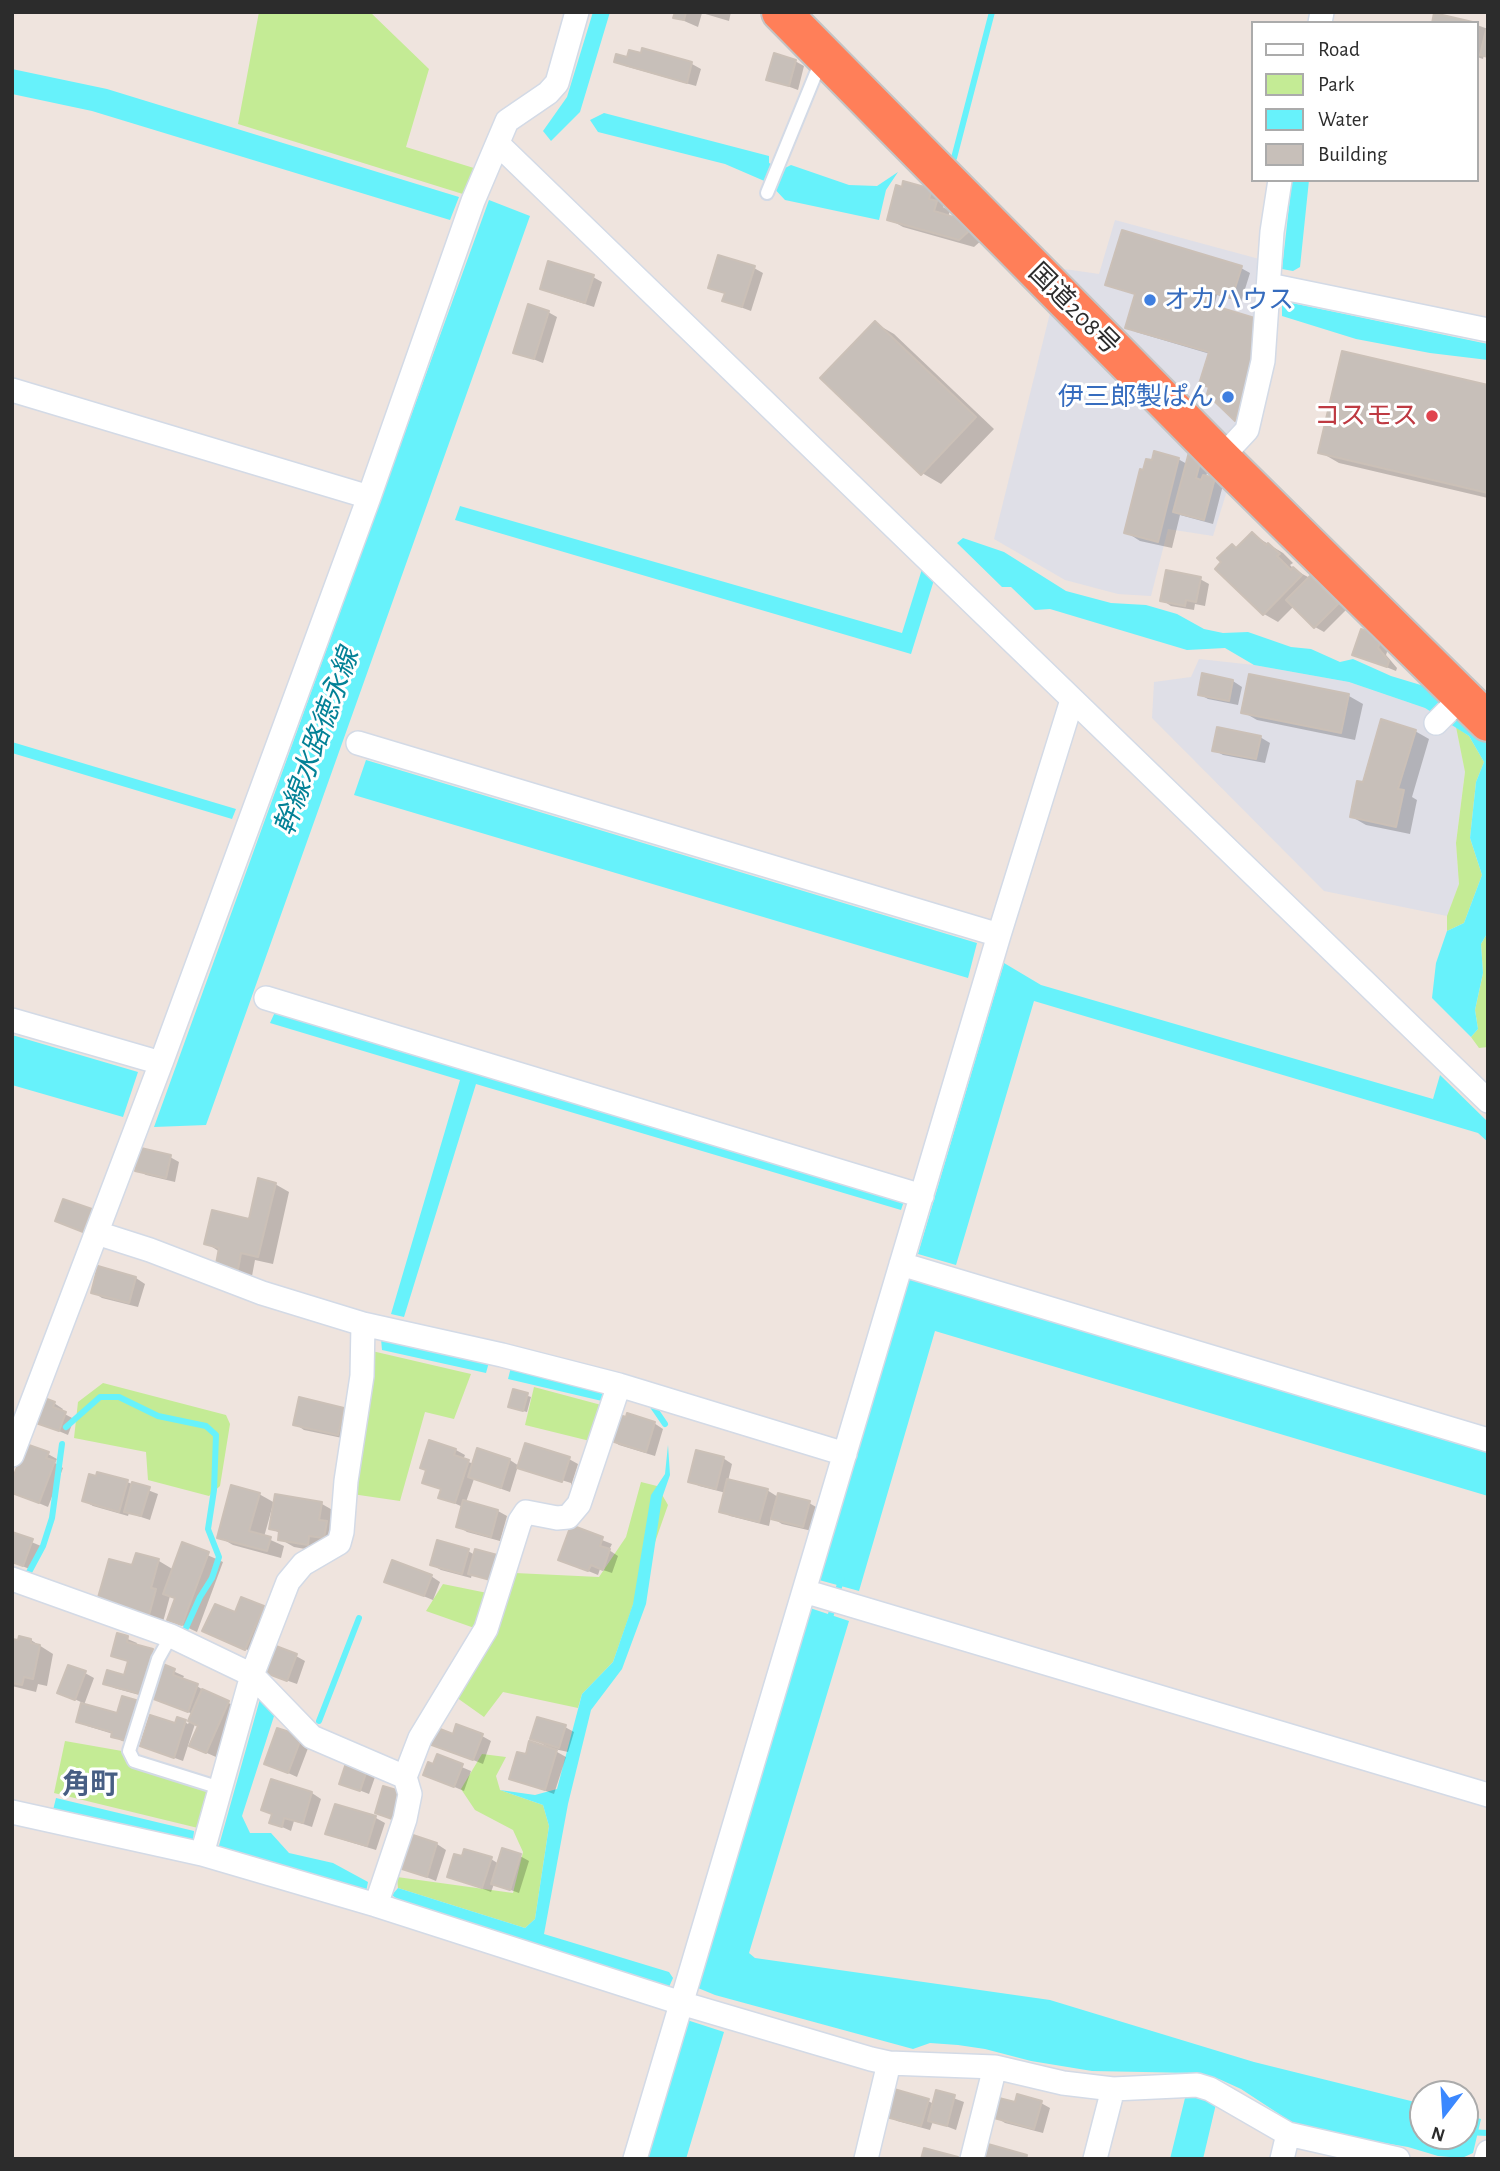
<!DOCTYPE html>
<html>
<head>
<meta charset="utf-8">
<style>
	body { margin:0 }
	#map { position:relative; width:1500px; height:2171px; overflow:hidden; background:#efe4de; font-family:"Alegreya Sans",sans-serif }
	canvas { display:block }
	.frame { position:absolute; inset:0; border:14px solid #2c2c2c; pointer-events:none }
	.legend { position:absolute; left:1251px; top:21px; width:228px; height:161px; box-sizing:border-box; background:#fff; border:2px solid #ababab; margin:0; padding:9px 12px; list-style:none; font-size:21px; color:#2c2c2c }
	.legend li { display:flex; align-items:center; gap:14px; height:35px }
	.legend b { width:35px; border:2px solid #ababab }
	.north { position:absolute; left:1409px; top:2080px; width:70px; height:70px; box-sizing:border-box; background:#fff; border:2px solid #ababab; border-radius:50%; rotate:197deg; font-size:19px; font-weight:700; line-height:28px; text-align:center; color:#2c2c2c }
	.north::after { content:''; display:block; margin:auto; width:24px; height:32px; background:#3b88ff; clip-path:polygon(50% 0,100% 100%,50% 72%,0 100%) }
</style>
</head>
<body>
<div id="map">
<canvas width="1500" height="2171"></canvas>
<div class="frame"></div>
<ul class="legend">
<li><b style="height:9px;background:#fff"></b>Road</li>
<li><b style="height:19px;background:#c4eb95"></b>Park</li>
<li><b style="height:19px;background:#67f2fb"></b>Water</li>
<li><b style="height:19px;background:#c7bfb9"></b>Building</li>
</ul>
<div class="north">N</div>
</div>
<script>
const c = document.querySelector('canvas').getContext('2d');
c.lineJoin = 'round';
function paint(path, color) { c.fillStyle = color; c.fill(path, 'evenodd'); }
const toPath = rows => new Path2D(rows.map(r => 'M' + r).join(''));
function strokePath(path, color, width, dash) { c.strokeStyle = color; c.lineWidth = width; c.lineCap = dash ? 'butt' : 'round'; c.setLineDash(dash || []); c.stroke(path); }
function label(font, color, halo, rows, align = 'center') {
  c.font = font + ' "Alegreya Sans","Noto Sans JP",sans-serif'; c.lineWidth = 6; c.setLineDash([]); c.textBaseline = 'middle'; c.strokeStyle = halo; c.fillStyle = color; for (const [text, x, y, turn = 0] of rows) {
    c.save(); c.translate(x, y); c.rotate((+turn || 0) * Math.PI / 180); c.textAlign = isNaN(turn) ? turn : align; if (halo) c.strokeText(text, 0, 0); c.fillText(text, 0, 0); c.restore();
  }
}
paint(toPath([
	[1115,220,1263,260,1241,424,1226,435,1069,278,1064,269,1099,274],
	[1052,305,1230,481,1213,536,1168,529,1151,596,1118,594,1065,580,994,539],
	[1199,659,1254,665,1349,682,1425,708,1456,727,1465,772,1456,843,1459,884,1447,916,1324,891,1152,718,1154,682,1191,677]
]), '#dfdfe7');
paint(toPath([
	[259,12,370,12,429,69,406,147,477,169,466,195,238,124],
	[1456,727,1469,736,1484,762,1476,782,1470,838,1482,875,1464,923,1447,931,1447,916,1459,884,1456,843,1465,772],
	[1488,932,1488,1047,1479,1048,1471,1037,1478,1029,1475,1010,1483,973,1481,944],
	[372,1351,471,1374,454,1419,425,1412,400,1501,352,1494],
	[103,1383,226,1415,230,1424,220,1486,209,1496,148,1480,146,1452,74,1438,78,1402],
	[534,1387,605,1406,594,1442,525,1425],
	[641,1482,657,1486,668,1505,613,1662,582,1694,578,1708,503,1692,484,1717,453,1695,480,1630,426,1611,443,1584,502,1596,515,1573,599,1577,626,1537],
	[65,1741,122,1751,133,1766,210,1789,198,1828,54,1793],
	[482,1754,506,1757,496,1776,500,1790,543,1805,549,1826,535,1919,525,1928,398,1888,397,1877,513,1893,523,1852,513,1830,475,1810,461,1789]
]), '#c4eb95');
paint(toPath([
	[593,12,610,12,580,112,551,141,543,131,567,97],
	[12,69,107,89,459,197,450,220,92,111,12,94],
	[604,113,769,156,769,163,783,169,791,165,849,185,877,186,898,172,886,190,879,220,785,200,769,183,725,164,598,132,590,120],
	[1292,180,1309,180,1300,267,1293,271,1282,269],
	[489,200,530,216,206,1125,154,1127],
	[1282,301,1488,344,1488,360,1430,353,1356,339,1282,316],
	[460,506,902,633,922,569,934,580,911,654,455,520],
	[963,538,1004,552,1066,591,1111,603,1146,605,1177,614,1204,629,1223,633,1248,632,1291,647,1311,649,1340,662,1353,659,1391,676,1424,686,1460,721,1488,700,1488,932,1481,944,1483,973,1475,1010,1478,1029,1471,1037,1432,998,1436,963,1447,931,1464,923,1482,875,1470,838,1476,782,1484,762,1469,736,1425,708,1349,682,1254,665,1225,648,1187,650,1050,609,1035,610,1011,587,1002,587,957,543],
	[12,742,236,809,232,819,12,753],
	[366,760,977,943,968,978,354,795],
	[1004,963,1041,985,1433,1099,1440,1075,1488,1122,1488,1142,1478,1133,1034,1001,956,1265,918,1254],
	[275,1012,904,1201,901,1210,476,1084,404,1317,391,1314,460,1080,270,1023],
	[12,1035,138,1072,123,1117,12,1085],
	[909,1279,1488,1453,1488,1496,935,1331,859,1591,819,1580],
	[381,1339,489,1362,486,1373,382,1350],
	[511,1367,603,1389,602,1401,508,1379],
	[668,1445,670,1475,662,1498,646,1604,622,1669,591,1710,568,1804,544,1934,669,1972,673,1978,669,1987,402,1903,392,1895,398,1888,525,1928,535,1919,549,1826,543,1805,500,1790,535,1795,557,1789,582,1694,613,1662,633,1604,651,1495,665,1474],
	[810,1608,849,1621,749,1953,755,1958,1050,2000,1254,2062,1423,2104,1423,2136,1465,2136,1465,2115,1481,2119,1473,2153,1462,2158,1438,2156,1408,2147,1302,2129,1241,2089,1219,2079,1194,2073,1092,2071,1031,2061,985,2049,958,2045,930,2043,913,2049,715,1995,698,1988,698,1983],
	[260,1699,275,1713,242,1816,250,1833,271,1833,289,1853,333,1863,368,1882,366,1892,218,1849],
	[56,1798,194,1831,193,1843,53,1810],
	[687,2020,724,2032,686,2159,646,2159],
	[1186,2094,1216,2104,1203,2159,1170,2159]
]), '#67f2fb');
paint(toPath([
	[676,12,731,12,729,21,702,13,698,27,675,17],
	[1477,25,1488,29,1488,57,1484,55,1483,59,1477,57],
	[643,50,692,64,701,69,696,86,625,66,616,61,642,55],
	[795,61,804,66,798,90,768,79],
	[932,190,946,198,943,207,950,211,948,217,983,239,974,247,903,227,889,219],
	[754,268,763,273,751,311,724,301,726,294,710,287],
	[1241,268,1250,273,1241,302,1217,295,1214,307,1257,320,1244,425,1236,420,1209,394,1210,388,1201,383,1210,354,1136,332,1127,327,1137,295,1107,284],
	[593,277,602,282,594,307,551,293,542,288],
	[548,312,557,317,543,363,515,352],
	[875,323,894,334,994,429,941,484,922,473],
	[1488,387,1488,498,1339,463,1320,452],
	[1190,454,1208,469,1206,477,1223,485,1213,524,1180,515,1172,548,1140,541,1126,532,1144,472,1178,459,1187,464],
	[1252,534,1283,553,1293,563,1290,565,1295,570,1319,583,1346,610,1324,632,1315,627,1294,606,1278,622,1264,614,1237,549],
	[1200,579,1209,584,1205,606,1195,604,1194,610,1171,606,1162,600],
	[1362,631,1390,643,1386,655,1397,668,1396,671,1354,654],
	[1233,681,1242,687,1238,705,1208,699,1199,694],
	[1349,696,1363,704,1355,740,1257,720,1243,712],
	[1415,731,1429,739,1412,797,1417,800,1410,834,1366,825,1352,817,1364,784],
	[1260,737,1270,743,1265,763,1223,755,1214,750],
	[170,1157,179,1162,175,1182,146,1175,137,1170],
	[275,1184,289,1192,273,1264,255,1260,252,1276,232,1271,218,1263,220,1252,206,1243,250,1221],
	[91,1211,100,1216,93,1236,57,1221],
	[136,1278,145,1284,138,1307,102,1298,93,1292],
	[514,1391,531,1397,527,1412,514,1409],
	[54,1403,63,1409,61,1412,74,1419,68,1435,35,1421],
	[343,1409,352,1414,347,1439,304,1430,295,1424],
	[654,1423,663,1429,655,1456,619,1445,610,1439],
	[430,1442,456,1450,465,1455,463,1460,474,1464,510,1460,519,1466,569,1459,578,1464,571,1486,571,1483,526,1469,526,1471,518,1466,510,1492,474,1479,466,1502,498,1511,507,1516,500,1541,467,1532,458,1526,463,1507,440,1497,443,1490,424,1482,428,1470],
	[48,1454,57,1459,55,1463,63,1468,48,1507,12,1492],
	[723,1458,732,1464,728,1481,767,1490,778,1497,809,1503,818,1508,812,1531,782,1524,771,1517,769,1526,730,1516,721,1511,726,1493,699,1486,690,1481],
	[127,1482,158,1494,150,1520,129,1513,128,1516,93,1506,84,1501],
	[259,1494,275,1503,276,1496,322,1504,336,1512,333,1527,322,1552,294,1547,280,1539,281,1534,271,1528,274,1509,272,1508,264,1537,284,1546,281,1558,233,1545,219,1537],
	[572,1528,612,1544,609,1550,618,1556,612,1573,600,1569,598,1575,561,1560],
	[12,1534,41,1546,32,1570,12,1562],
	[183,1544,223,1562,197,1632,169,1619,176,1599,170,1596,163,1622,113,1609,134,1568,137,1555,159,1561,174,1570],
	[468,1551,475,1555,503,1585,472,1574,471,1578,441,1570,432,1565],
	[431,1576,440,1582,433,1600,386,1581],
	[263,1608,272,1613,255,1653,214,1636,235,1614],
	[118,1635,137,1643,136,1646,161,1656,150,1698,114,1688,105,1683,125,1677,129,1662,113,1655],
	[31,1640,53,1654,47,1686,38,1684,36,1692,12,1686,12,1641],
	[296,1656,305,1661,297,1684,277,1677],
	[164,1667,184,1676,182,1680,197,1686,206,1692,237,1707,216,1757,200,1750,199,1726,195,1724,183,1761,142,1746,176,1725,185,1722,188,1724,193,1714,153,1698],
	[85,1673,94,1678,84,1705,137,1745,122,1741,113,1736,113,1734,87,1726,78,1721,83,1703,59,1692],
	[565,1727,574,1732,568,1752,550,1748,566,1757,554,1794,511,1778,527,1756,548,1747,532,1738],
	[279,1730,310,1743,297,1777,266,1763],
	[454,1736,482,1736,491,1741,483,1764,431,1743],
	[438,1757,471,1771,464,1791,426,1775,434,1766],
	[366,1771,375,1777,369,1794,341,1783],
	[272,1781,312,1793,321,1799,312,1827,294,1821,291,1831,271,1822,273,1815,263,1810],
	[336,1806,376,1818,385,1823,376,1850,337,1838,328,1833],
	[437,1844,446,1850,436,1881,404,1868],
	[520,1856,529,1861,519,1893,494,1884,491,1892,449,1876,491,1859,499,1864],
	[937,2092,964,2102,956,2130,933,2121,930,2130,897,2121,888,2116,928,2101,934,2104],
	[1041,2103,1050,2108,1043,2133,1005,2123,996,2117,1016,2104]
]), '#0003');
strokePath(toPath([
	[954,158,992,12],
	[649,1404,652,1405,665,1424],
	[66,1427,100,1397,119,1397,158,1416,206,1426,216,1435,214,1490,208,1529,219,1557,212,1578,200,1597,185,1630],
	[28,1574,43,1546,52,1518,62,1444],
	[829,1621,842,1577],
	[319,1721,359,1618],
	[1465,2132,1488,2133]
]), '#67f2fb', 6);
const building = toPath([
	[675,12,686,12,684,20,673,18,675,12],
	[1434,13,1477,23,1432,23,1434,13],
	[1486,30,1488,30,1488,57,1480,55,1486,30],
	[642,48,692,62,687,83,614,62,616,54,627,57,629,50,641,53,642,48],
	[774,53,796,60,789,86,766,80,774,53],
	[903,181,932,189,929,199,937,201,934,211,960,219,970,230,959,240,887,220,896,185,902,187,903,181],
	[1122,230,1242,266,1232,298,1208,291,1205,303,1258,319,1251,366,1235,421,1207,394,1209,387,1199,384,1209,352,1125,328,1135,294,1105,285,1122,230],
	[718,255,755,266,742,307,722,301,725,293,708,288,718,255],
	[548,261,594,275,585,303,540,289,548,261],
	[528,304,549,311,534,359,513,353,528,304],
	[875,321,976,417,921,475,820,378,875,321],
	[1342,351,1488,385,1488,493,1318,453,1342,351],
	[1154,451,1179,458,1158,542,1124,533,1140,469,1143,470,1146,459,1152,460,1154,451],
	[1189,452,1200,463,1196,478,1201,480,1203,475,1215,478,1204,520,1173,512,1189,452],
	[1252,532,1266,545,1268,543,1280,554,1277,556,1291,570,1293,567,1302,575,1263,615,1215,569,1221,562,1217,558,1232,544,1236,548,1252,532],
	[1166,570,1201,577,1196,602,1186,600,1185,606,1160,601,1166,570],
	[1310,576,1338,604,1314,628,1286,600,1310,576],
	[1361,629,1382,636,1378,648,1389,661,1387,667,1352,655,1361,629],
	[1202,673,1233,680,1229,701,1198,695,1202,673],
	[1249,674,1349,694,1341,733,1241,713,1249,674],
	[1381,719,1416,730,1398,789,1404,790,1396,827,1350,817,1357,781,1363,782,1381,719],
	[1217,727,1261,736,1256,759,1212,751,1217,727],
	[141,1148,171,1155,166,1178,135,1171,141,1148],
	[258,1178,276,1183,258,1257,241,1253,238,1269,216,1264,219,1248,204,1244,212,1210,249,1219,258,1178],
	[63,1199,92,1209,83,1232,55,1221,63,1199],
	[98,1266,136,1277,129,1303,91,1293,98,1266],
	[513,1389,528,1393,523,1411,508,1407,513,1389],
	[42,1397,55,1402,53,1407,66,1412,59,1431,33,1422,42,1397],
	[299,1397,344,1408,338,1435,293,1425,299,1397],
	[627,1413,655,1422,646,1452,608,1440,616,1414,626,1417,627,1413],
	[429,1440,456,1449,454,1455,469,1460,455,1503,438,1498,441,1489,422,1483,426,1470,420,1468,429,1440],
	[525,1443,570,1457,562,1482,517,1468,525,1443],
	[26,1444,49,1452,46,1458,55,1461,39,1503,12,1493,12,1480,26,1444],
	[477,1448,510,1459,501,1488,468,1477,477,1448],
	[696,1450,724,1457,716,1489,688,1482,696,1450],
	[97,1472,128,1480,119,1512,82,1501,89,1474,96,1476,97,1472],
	[727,1479,768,1489,759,1522,719,1512,727,1479],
	[132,1482,150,1487,141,1516,124,1512,132,1482],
	[231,1485,260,1493,249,1531,271,1537,267,1551,217,1538,231,1485],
	[778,1493,810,1501,803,1527,771,1519,778,1493],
	[275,1494,322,1502,319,1520,327,1521,324,1538,309,1536,308,1545,278,1540,279,1531,269,1529,275,1494],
	[463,1500,498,1510,491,1537,456,1527,463,1500],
	[571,1525,603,1537,600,1546,610,1549,603,1570,591,1565,588,1571,558,1560,571,1525],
	[12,1532,33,1539,23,1566,12,1562,12,1532],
	[437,1540,469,1549,462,1574,430,1565,437,1540],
	[182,1542,209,1552,182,1625,167,1620,175,1598,163,1594,182,1542],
	[475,1549,501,1556,494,1581,468,1574,475,1549],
	[136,1553,159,1559,151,1588,156,1589,149,1615,97,1601,109,1559,132,1565,136,1553],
	[392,1560,432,1575,424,1596,384,1582,392,1560],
	[241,1597,264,1606,245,1650,202,1631,215,1604,235,1612,241,1597],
	[117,1633,128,1636,127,1642,153,1649,141,1694,103,1684,107,1670,124,1675,128,1661,111,1656,117,1633],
	[19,1636,31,1639,31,1643,40,1645,33,1679,24,1677,22,1685,12,1683,12,1639,18,1640,19,1636],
	[276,1646,297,1654,287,1681,266,1673,276,1646],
	[163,1664,175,1669,173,1675,198,1684,188,1712,151,1698,163,1664],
	[68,1665,86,1671,75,1700,57,1693,68,1665],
	[202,1689,229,1701,206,1753,189,1746,198,1726,188,1721,202,1689],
	[122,1696,139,1701,128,1741,111,1737,112,1732,76,1722,81,1703,117,1713,122,1696],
	[150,1715,175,1723,177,1717,186,1720,174,1758,140,1746,150,1715],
	[537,1717,566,1725,559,1748,530,1739,537,1717],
	[456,1724,483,1734,473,1760,429,1744,435,1727,453,1734,456,1724],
	[277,1728,302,1736,288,1773,264,1764,277,1728],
	[529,1741,557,1750,545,1790,509,1779,517,1752,526,1754,529,1741],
	[437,1754,463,1764,454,1787,423,1775,428,1762,433,1764,437,1754],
	[346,1763,367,1770,360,1791,339,1784,346,1763],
	[271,1779,312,1792,303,1823,284,1818,282,1827,269,1823,272,1814,261,1810,271,1779],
	[383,1786,403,1792,395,1820,375,1813,383,1786],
	[335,1804,376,1816,367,1846,325,1834,335,1804],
	[413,1835,437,1843,427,1877,402,1869,413,1835],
	[502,1848,521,1854,510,1890,491,1884,502,1848],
	[464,1849,492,1857,482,1888,447,1877,454,1854,462,1856,464,1849],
	[894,2089,929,2099,921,2126,886,2117,894,2089],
	[936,2090,955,2095,947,2126,928,2121,936,2090],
	[1017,2094,1042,2101,1034,2129,994,2118,999,2098,1015,2102,1017,2094],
	[988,2144,1027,2155,1026,2159,984,2159,988,2144],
	[924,2148,958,2157,957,2159,921,2159,924,2148]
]);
paint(building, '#c7bfb9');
strokePath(building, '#cbc0b7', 2);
const lane = toPath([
	[767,193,821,61],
	[171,1636,158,1659,129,1751,134,1761,220,1788]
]);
const street = toPath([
	[1320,23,1322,12],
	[498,144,1488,1101],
	[1269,285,1488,330],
	[12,390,369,497],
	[1221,458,1247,430,1263,361,1272,232,1280,180],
	[1436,723,1462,697],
	[358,743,999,935],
	[266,998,922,1196],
	[12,1020,161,1063,369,497,473,201,507,121,548,93,557,83,577,12],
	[97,1233,150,1250,262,1293,363,1324,502,1355,619,1385,845,1454],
	[901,1264,1488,1440],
	[12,1455,161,1063],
	[12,1579,171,1636,252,1675,312,1737,405,1777,410,1794,405,1819,376,1905],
	[804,1591,1488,1795],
	[405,1777,420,1738,486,1629,520,1521,526,1512,557,1518,568,1517,579,1504,619,1385],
	[12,1812,202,1854,376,1905,681,2003,871,2059,889,2063,995,2067,1063,2083,1113,2089,1197,2085,1210,2089,1288,2134,1398,2159],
	[202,1854,252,1675,288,1582,303,1564,339,1543,342,1532,346,1481,362,1376,363,1324],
	[635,2159,999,935,1072,700],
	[866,2159,889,2063],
	[972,2159,995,2067],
	[1095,2159,1113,2089],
	[1282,2159,1288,2134],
	[1486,2159,1488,2152]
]);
const highway = toPath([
	[781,12,1221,458,1488,722]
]);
strokePath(lane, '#d3dae6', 16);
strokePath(street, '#d3dae6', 26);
strokePath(highway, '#c4c4c4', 42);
strokePath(lane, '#fff', 12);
strokePath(street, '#fff', 23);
strokePath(highway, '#ff7f59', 38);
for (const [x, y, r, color] of [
	[1150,300,7,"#3f7fe0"],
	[1228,397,7,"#3f7fe0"],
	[1432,416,7,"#e0444e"]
]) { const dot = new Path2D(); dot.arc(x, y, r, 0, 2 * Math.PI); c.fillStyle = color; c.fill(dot); strokePath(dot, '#fff', 2.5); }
label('26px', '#366cbe', '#fff', [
	["オカハウス",1164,300],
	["伊三郎製ぱん",1214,397,"right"]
], 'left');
label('26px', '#2c2c2c', '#fff', [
	["国道208号",1074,309,45]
]);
label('26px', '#be3a42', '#fff', [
	["コスモス",1418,416]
], 'right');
label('italic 28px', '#038196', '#fff', [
	["幹線水路徳永線",317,742,-70]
]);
label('bold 28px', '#475e83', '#fff', [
	["角町",90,1785]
]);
</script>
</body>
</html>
